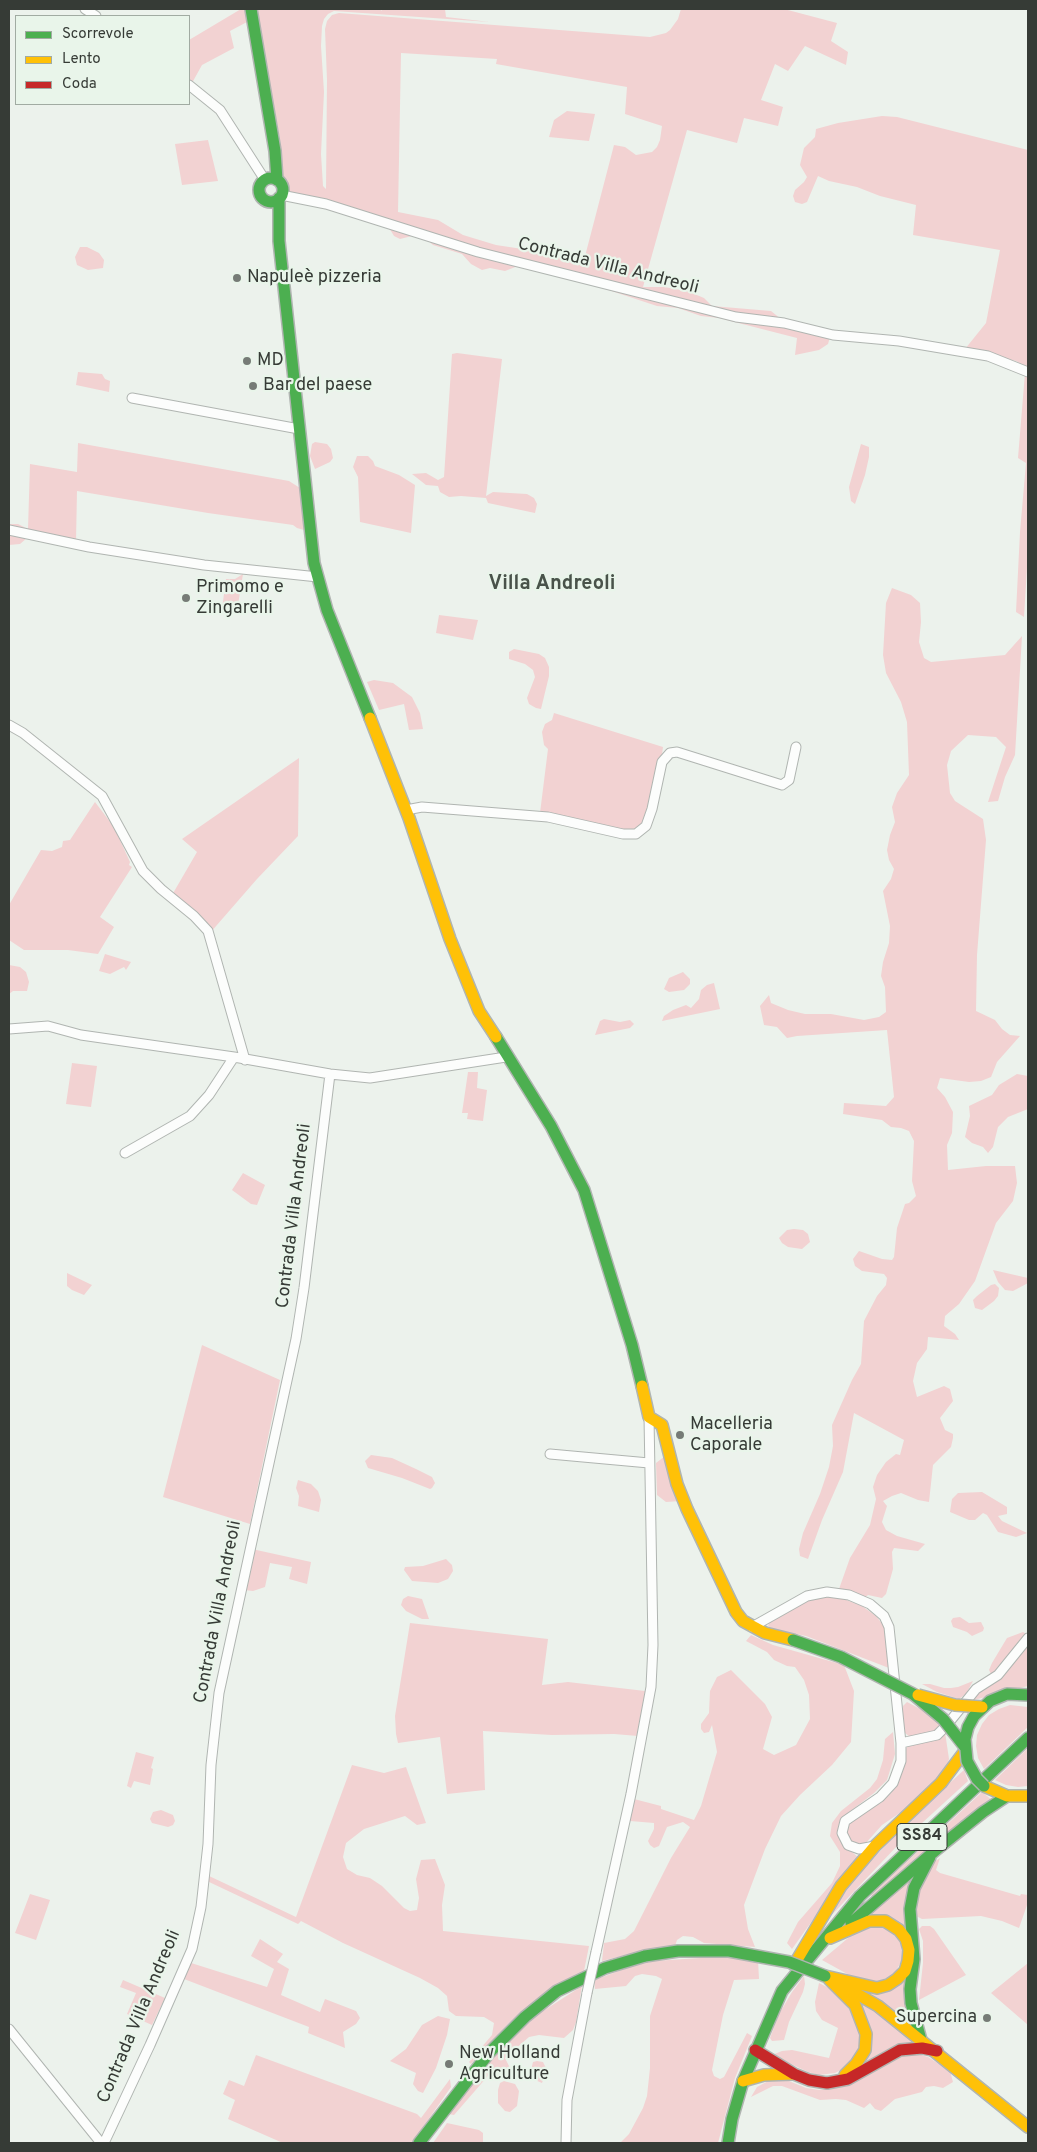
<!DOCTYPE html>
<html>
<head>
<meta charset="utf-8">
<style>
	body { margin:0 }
	#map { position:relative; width:1037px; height:2152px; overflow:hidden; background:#ecf2ec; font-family:Overpass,sans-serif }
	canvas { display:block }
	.frame { position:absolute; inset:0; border:10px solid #363b36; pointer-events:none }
	.legend { position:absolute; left:15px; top:15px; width:175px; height:90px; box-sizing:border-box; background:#e9f5ea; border:1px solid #a1aba2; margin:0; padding:6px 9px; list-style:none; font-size:15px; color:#363b36 }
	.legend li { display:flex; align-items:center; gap:10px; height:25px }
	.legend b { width:25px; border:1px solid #a1aba2 }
</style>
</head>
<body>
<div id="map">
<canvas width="1037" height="2152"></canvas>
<div class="frame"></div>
<ul class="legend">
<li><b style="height:6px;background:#4caf50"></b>Scorrevole</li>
<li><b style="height:6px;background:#ffc107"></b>Lento</li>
<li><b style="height:6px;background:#c62828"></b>Coda</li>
</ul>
</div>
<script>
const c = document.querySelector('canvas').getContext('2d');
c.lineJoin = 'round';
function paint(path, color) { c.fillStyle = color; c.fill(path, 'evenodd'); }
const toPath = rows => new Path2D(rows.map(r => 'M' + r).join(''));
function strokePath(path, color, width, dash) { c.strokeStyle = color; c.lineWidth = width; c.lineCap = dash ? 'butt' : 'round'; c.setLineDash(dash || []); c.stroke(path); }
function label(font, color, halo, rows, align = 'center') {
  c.font = font + ' Overpass,sans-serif'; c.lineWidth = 4.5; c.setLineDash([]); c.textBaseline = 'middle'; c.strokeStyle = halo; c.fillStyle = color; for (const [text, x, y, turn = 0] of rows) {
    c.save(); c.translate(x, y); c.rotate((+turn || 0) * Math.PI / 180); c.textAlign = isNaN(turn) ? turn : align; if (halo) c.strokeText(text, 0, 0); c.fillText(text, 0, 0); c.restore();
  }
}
paint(toPath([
	[241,9,245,9,247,22,230,31,234,48,202,65,192,83,189,80,189,40],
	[256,9,380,9,382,11,382,9,445,9,446,17,490,22,334,11,328,14,324,19,322,26,321,46,324,92,321,154,323,186,326,189,327,80,325,29,327,21,332,15,339,13,650,37,666,33,670,30,678,19,681,9,784,9,837,23,831,41,848,52,846,65,805,46,788,71,775,64,761,100,783,107,778,126,744,118,737,143,687,130,643,287,664,287,687,291,704,298,712,306,771,311,796,331,830,337,828,344,819,350,795,355,797,338,719,318,701,316,678,308,657,306,569,277,518,266,505,271,490,268,482,270,471,264,462,254,433,245,424,237,416,235,400,239,394,236,388,226,320,206,285,201,280,139],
	[401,53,497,59,496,64,627,87,625,114,662,126,660,140,657,147,652,152,636,155,625,147,614,145,583,264,542,252,496,245,463,235,438,220,398,212],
	[567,111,595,114,589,141,549,137,554,120],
	[882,116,897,117,1028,150,1028,368,1016,361,965,349,986,323,1000,250,913,235,916,205,880,196,857,187,829,181,818,176,807,202,802,204,795,202,793,196,795,190,804,182,807,177,800,165,804,148,815,137,816,129,838,123],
	[208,140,218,181,182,185,175,144],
	[80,247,87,247,99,253,104,260,103,268,88,270,77,265,75,257],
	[457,353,502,359,486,496,493,492,527,494,534,498,537,504,535,513,488,503,486,498,461,496,449,497,440,492,438,486,426,485,412,474,426,473,438,480,444,477,452,354],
	[78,372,102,374,105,379,110,381,109,392,76,385],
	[1025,373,1028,375,1028,551,1024,617,1016,612,1020,532,1026,463,1018,458],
	[315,442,327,444,331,449,333,458,330,462,315,469,310,456,312,444],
	[78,443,289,481,300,488,304,530,297,528,293,525,208,513,77,491,76,541,27,538,20,544,9,545,9,524,18,524,28,529,30,464,77,472],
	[861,444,869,447,869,457,865,475,855,504,851,501,849,487],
	[357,456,368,456,373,461,375,466,399,475,415,485,411,533,360,522,358,477,353,467],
	[243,574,237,611,222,609,226,579,235,579],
	[892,588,911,595,920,603,921,622,919,642,924,658,931,662,1005,655,1022,636,1015,755,1005,777,998,801,988,802,1006,747,996,737,968,735,951,751,947,765,950,793,955,801,983,819,986,840,977,955,976,1011,995,1020,1002,1029,1010,1035,1020,1036,997,1062,991,1077,981,1081,969,1082,940,1078,937,1088,945,1097,953,1112,952,1133,947,1145,948,1170,986,1166,1015,1166,1017,1183,1013,1201,996,1223,975,1281,959,1304,945,1316,944,1326,955,1334,959,1340,928,1337,927,1349,917,1363,913,1381,917,1397,944,1386,950,1389,953,1401,940,1418,945,1430,953,1434,953,1438,951,1447,933,1465,929,1502,918,1500,901,1493,892,1496,883,1501,887,1506,882,1522,886,1530,897,1536,925,1544,918,1551,894,1548,892,1552,893,1569,886,1594,882,1598,868,1595,864,1598,839,1589,850,1558,870,1525,876,1499,873,1487,877,1475,886,1462,896,1454,900,1455,904,1440,854,1413,843,1472,822,1520,808,1559,800,1556,799,1549,803,1533,820,1494,829,1467,833,1446,832,1425,852,1380,861,1364,864,1321,877,1296,886,1285,887,1278,884,1274,862,1271,855,1266,853,1259,859,1251,882,1259,892,1260,894,1257,897,1228,905,1204,909,1203,916,1196,912,1181,914,1141,909,1131,901,1128,891,1127,882,1120,843,1114,844,1103,886,1106,894,1097,887,1030,797,1036,787,1038,777,1027,764,1025,760,1006,769,995,771,1003,788,1010,805,1014,831,1014,864,1020,879,1017,886,1012,885,987,881,976,883,962,889,943,890,926,883,891,891,879,894,869,889,860,887,850,890,835,895,822,892,807,897,793,909,775,907,722,901,702,886,673,883,655,886,603],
	[439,615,478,620,473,640,436,633],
	[514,649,539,654,545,658,549,667,549,676,541,709,536,708,529,704,527,698,535,677,533,670,525,664,509,659,509,652],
	[374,680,393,683,412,697,420,713,423,729,409,730,404,704,379,710,367,682],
	[554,713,663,747,661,762,652,803,641,826,628,831,540,813,548,749,544,745,542,732,545,724,552,720],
	[299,758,298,836,257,879,210,933,203,919,172,895,197,852,182,839],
	[95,802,114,827,130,862,129,865,132,867,100,917,114,927,98,954,68,950,24,950,9,940,9,905,41,850,52,851,62,847,63,841,70,840],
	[105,954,131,962,126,970,124,967,110,974,99,971],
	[9,965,20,967,26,972,29,982,27,991,13,991,9,994],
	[683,972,690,979,690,984,684,990,669,992,664,989,669,978],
	[714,983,720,1009,662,1021,664,1016,673,1010,686,1005,691,1008,699,999,701,990,707,985],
	[604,1019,620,1022,630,1020,634,1024,630,1028,595,1035,600,1021],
	[72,1063,97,1066,91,1107,66,1104],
	[468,1072,478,1072,477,1088,487,1090,483,1121,467,1119,468,1113,462,1113],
	[1017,1074,1028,1076,1028,1109,1008,1117,998,1127,993,1147,988,1153,983,1147,972,1143,965,1137,970,1116,969,1106,992,1095,999,1085],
	[243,1173,265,1185,257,1205,251,1204,232,1190],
	[794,1229,803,1230,808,1234,810,1242,802,1249,788,1247,782,1243,779,1238,787,1230],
	[993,1270,1028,1278,1028,1283,1013,1291,1005,1290,998,1282],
	[67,1273,92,1285,84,1295,72,1290,67,1286],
	[995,1284,999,1288,998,1296,994,1301,982,1310,975,1308,973,1300,977,1296,991,1285],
	[202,1345,280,1380,250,1524,163,1497],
	[371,1455,392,1458,416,1469,432,1477,435,1483,432,1488,430,1489,402,1478,368,1468,365,1461],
	[665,1456,681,1501,666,1502,657,1495,656,1463],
	[298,1480,311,1484,318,1491,321,1500,319,1512,298,1506,299,1496,296,1488],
	[982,1492,1007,1507,1007,1514,998,1516,1002,1521,1027,1533,1016,1537,998,1532,987,1515,983,1513,975,1520,969,1520,950,1512,952,1499,958,1493],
	[252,1549,311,1562,307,1584,289,1579,292,1567,270,1563,265,1587,253,1591,244,1590],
	[446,1559,452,1565,453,1571,448,1579,438,1583,412,1581,404,1570,405,1567,423,1566],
	[408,1596,422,1599,429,1619,422,1619,406,1611,401,1605,403,1599],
	[824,1596,841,1598,862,1606,876,1616,884,1626,889,1668,806,1636,773,1629,768,1626,771,1619,812,1598],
	[960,1617,969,1623,981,1622,984,1628,983,1631,972,1636,967,1632,953,1627,951,1621,953,1618],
	[410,1623,548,1639,542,1685,568,1682,645,1691,638,1736,614,1734,552,1735,483,1731,485,1790,447,1794,440,1737,398,1743,396,1734,395,1716],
	[1023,1632,1028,1635,995,1674,991,1674,989,1670,992,1663,1007,1638],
	[751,1635,773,1645,844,1665,854,1691,851,1742,832,1765,800,1795,781,1816,765,1849,744,1905,748,1929,755,1947,704,1943,693,1937,683,1936,677,1940,675,1946,649,1949,602,1961,604,1943,625,1939,634,1931,671,1858,690,1827,683,1822,667,1827,659,1846,654,1848,650,1845,648,1841,654,1829,654,1823,630,1821,634,1799,661,1806,661,1809,694,1820,701,1806,717,1752,712,1725,709,1732,704,1733,701,1729,701,1724,709,1713,710,1691,717,1677,731,1670,765,1704,772,1717,763,1749,774,1755,796,1745,810,1719,809,1695,804,1680,795,1667,787,1666,774,1660,767,1652,746,1641],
	[1028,1643,1028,1686,970,1701,977,1693,995,1682],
	[973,1681,966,1694,959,1699,937,1692,922,1684,930,1684,944,1688,951,1688,958,1687],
	[907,1702,930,1714,941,1727,933,1732,910,1737,905,1733,902,1717,903,1706],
	[1010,1705,1028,1707,1028,1727,984,1769,978,1758,976,1746,977,1735,982,1724,989,1715,999,1709],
	[893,1732,895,1754,887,1780,874,1793,848,1813,840,1826,846,1847,858,1857,792,1949,787,1943,798,1922,832,1883,840,1866,840,1852,830,1836,832,1823,841,1811,870,1788,877,1779,883,1760,885,1739],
	[945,1732,949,1759,946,1770,910,1806,882,1825,865,1844,860,1846,854,1844,847,1835,848,1825,852,1820,882,1802,891,1793,898,1781,907,1746],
	[1028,1748,1028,1786,1018,1787,1006,1785,995,1780],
	[136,1752,154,1757,151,1768,153,1769,150,1785,134,1781,131,1788,127,1786],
	[352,1765,384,1773,406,1767,426,1823,417,1825,405,1816,364,1829,346,1843,343,1857,347,1869,357,1875,370,1878,382,1886,404,1908,410,1911,417,1910,419,1898,416,1879,421,1860,435,1859,445,1885,442,1905,443,1931,589,1946,584,1971,532,2003,507,2025,471,2064,469,2062,492,2035,494,2023,484,2017,456,2016,449,2011,447,1996,438,1988,420,1978,343,1943,301,1921,298,1924,207,1881,207,1875,296,1917],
	[964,1770,968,1781,898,1845,827,1920,838,1900,860,1872,920,1810],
	[982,1792,992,1800,874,1899,871,1895],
	[161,1810,173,1815,175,1821,173,1825,168,1827,152,1823,150,1819,153,1812],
	[940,1858,936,1870,940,1873,1020,1896,1021,1894,1028,1895,1027,1905,1019,1928,1002,1921,981,1916,922,1919,914,1915,916,1898,931,1864],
	[914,1874,906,1928,868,1916],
	[30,1894,50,1900,36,1940,15,1933],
	[878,1924,900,1938,903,1958,895,1973,880,1982,860,1981,822,1960,860,1928],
	[922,1926,930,1926,934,1929,966,1975,919,2000,923,1963,923,1941,919,1929],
	[260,1939,283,1954,277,1962,289,1969,281,1995,320,2012,325,1999,356,2011,360,2018,356,2024,343,2032,345,2048,308,2033,309,2027,184,1979,188,1962,267,1987,274,1969,251,1956],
	[731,1956,758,1960,759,1979,734,1980,723,2015,712,2070,714,2076,720,2079,724,2077,747,2033,752,2036,735,2078,718,2143,620,2143,629,2134,643,2108,647,2096,650,2068,650,2016,662,1979,656,1976,642,1974,635,1976,626,1986,595,1989,594,1980,633,1966,654,1961],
	[1028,1963,1028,2025,991,1993],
	[908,1970,910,2023,864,1989],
	[804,1976,805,1984,803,1992,789,2022,784,2040,772,2041,770,2038,779,2014,792,1992],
	[123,1980,165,1998,152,2025,127,2014,136,1993,120,1987],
	[819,1983,833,1990,856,2017,861,2045,847,2067,835,2073,819,2075,808,2072,772,2055,782,2051,792,2050,829,2058,838,2028,822,2020,816,2011,815,2002],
	[582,1986,576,2022,573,2030,564,2038,539,2035,529,2037,505,2058,510,2068,511,2075,502,2075,494,2069,454,2115,448,2114,494,2056,515,2035,540,2013],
	[855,1999,875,2011,914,2042,858,2067,862,2061],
	[438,2016,450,2019,447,2035,436,2068,423,2093,418,2091,413,2084,416,2073,390,2061,406,2049,422,2025],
	[914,2053,928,2057,950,2071,953,2082,943,2088,934,2086,926,2087,922,2092,895,2099,881,2111,875,2109,870,2103,864,2108,846,2100,836,2099,820,2100,782,2086,773,2086,751,2097,757,2087,770,2080,789,2081,806,2088,819,2090,833,2089,880,2063],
	[256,2055,417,2114,421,2118,450,2079,451,2087,412,2143,283,2143,228,2119,235,2100,223,2094,229,2080,244,2086],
	[537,2061,543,2062,547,2070,542,2083,535,2080,530,2074,533,2062],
	[504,2081,515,2084,519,2091,517,2106,510,2112,505,2111,498,2103,498,2090,500,2083],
	[447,2123,479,2130,483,2133,483,2143,433,2143]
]), '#f2d2d2');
const street = toPath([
	[85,9,96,16],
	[189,85,220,110,265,180],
	[281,195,326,204,478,252,736,317,784,323,833,335,899,341,988,356,1028,372],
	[132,398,299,429],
	[9,530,89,547,204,565,318,577],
	[9,725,23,733,102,796,143,871,161,889,194,916,208,931,245,1060],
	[406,810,422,807,548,817,623,834,636,834,646,826,652,809,662,762,670,753,677,752,782,785,789,780,796,747],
	[9,1029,48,1026,81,1035,234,1057,330,1074,370,1078,506,1057],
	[125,1153,190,1116,209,1095,234,1057],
	[550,1454,649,1463],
	[752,1627,807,1596,827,1592,849,1595,870,1604,884,1616,889,1627,901,1743,901,1761,893,1783,880,1797,845,1821,842,1833,848,1845,859,1849,875,1846],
	[901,1743,937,1735,947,1725,976,1689,998,1675,1028,1638],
	[596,1952,631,1794,651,1687,653,1645,649,1417],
	[9,2029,101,2143],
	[104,2143,150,2045,192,1949,201,1907,208,1844,211,1765,219,1693,296,1339,304,1288,330,1074],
	[566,2143,567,2100,587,1993]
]);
const fast = toPath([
	[251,9,275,151,277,180],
	'259 190a12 12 0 1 1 24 0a12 12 0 1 1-24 0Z',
	[279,198,279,241,314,563,327,610,370,718],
	[496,1037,551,1126,584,1190,632,1345,642,1386],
	[851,1923,937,1849,983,1812,1007,1796],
	[921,2040,911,2003,910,1989,914,1959,910,1909,914,1888,930,1857],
	[419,2143,489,2053,525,2017,557,1991,605,1968,645,1956],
	[728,2143,732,2119,743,2081,782,1991,860,1896,1028,1738]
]);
const slow = toPath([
	[370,718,409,818,450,939,479,1011,496,1037],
	[642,1386,649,1417,662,1425,677,1484,687,1509,736,1612,743,1621,765,1633,793,1640],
	[984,1786,1007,1796,1028,1796],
	[794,1965,841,1886,875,1846,941,1783,965,1751],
	[825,1976,877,1988,888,1985,897,1979,905,1971,908,1961,909,1950,906,1939,899,1930,885,1921,869,1921,830,1938],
	[829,1979,855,2005,866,2034,865,2050,856,2064,845,2075],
	[838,1983,878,2006,1028,2127],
	[743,2081,764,2075,793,2074]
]);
const jam = toPath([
	[755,2050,794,2074,809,2080,827,2083,848,2079,900,2050,922,2048,937,2051]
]);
strokePath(street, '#b0b5b1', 11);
strokePath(fast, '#b0b5b1', 14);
strokePath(slow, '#b0b5b1', 14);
strokePath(jam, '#b0b5b1', 14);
strokePath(street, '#fcfdfc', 9);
strokePath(fast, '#4caf50', 11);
strokePath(slow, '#ffc107', 11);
strokePath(jam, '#c62828', 11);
const streetBridge = toPath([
	[587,1993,596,1952]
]);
const fastBridge = toPath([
	[793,1640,841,1657,913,1694,943,1719,965,1747],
	[984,1786,977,1779,967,1761,965,1739,968,1727,974,1716,990,1701,1007,1694,1028,1695],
	[645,1956,678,1951,729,1951,789,1962,825,1976]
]);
const slowBridge = toPath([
	[918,1695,955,1705,982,1707]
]);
strokePath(streetBridge, '#b0b5b1', 11, []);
strokePath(fastBridge, '#b0b5b1', 14, []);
strokePath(slowBridge, '#b0b5b1', 14, []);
strokePath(streetBridge, '#fcfdfc', 9);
strokePath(fastBridge, '#4caf50', 11);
strokePath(slowBridge, '#ffc107', 11);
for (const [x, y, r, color] of [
	[237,278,5,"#767b76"],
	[247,361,5,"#767b76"],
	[253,386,5,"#767b76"],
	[186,598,5,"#767b76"],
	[680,1435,5,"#767b76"],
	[987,2018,5,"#767b76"],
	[449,2064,5,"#767b76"]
]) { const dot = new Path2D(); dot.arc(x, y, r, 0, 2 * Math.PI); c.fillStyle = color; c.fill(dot); strokePath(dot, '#e9f5ea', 2); }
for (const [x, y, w] of [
	[922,1837,50]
]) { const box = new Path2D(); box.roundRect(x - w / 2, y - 13.5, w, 27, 4); c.fillStyle = '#e9f5ea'; c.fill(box); strokePath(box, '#363b36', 1); }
label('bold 16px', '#363b36', null, [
	["SS84",922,1837]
]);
label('18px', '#363b36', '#e9f5ea', [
	["Contrada Villa Andreoli",608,267,14],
	["Contrada Villa Andreoli",295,1216,-83],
	["Contrada Villa Andreoli",219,1612,-79],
	["Contrada Villa Andreoli",140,2017,-67]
]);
label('18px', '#363b36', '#e9f5ea', [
	["Napuleè pizzeria",247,278],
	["MD",257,361],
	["Bar del paese",263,386],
	["Primomo e",196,588],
	["Zingarelli",196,609],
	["Macelleria",690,1425],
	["Caporale",690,1446],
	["Supercina",977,2018,"right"],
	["New Holland",459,2054],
	["Agriculture",459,2075]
], 'left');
label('bold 20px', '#49534a', '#e9f5ea', [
	["Villa Andreoli",552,585]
]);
</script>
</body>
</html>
